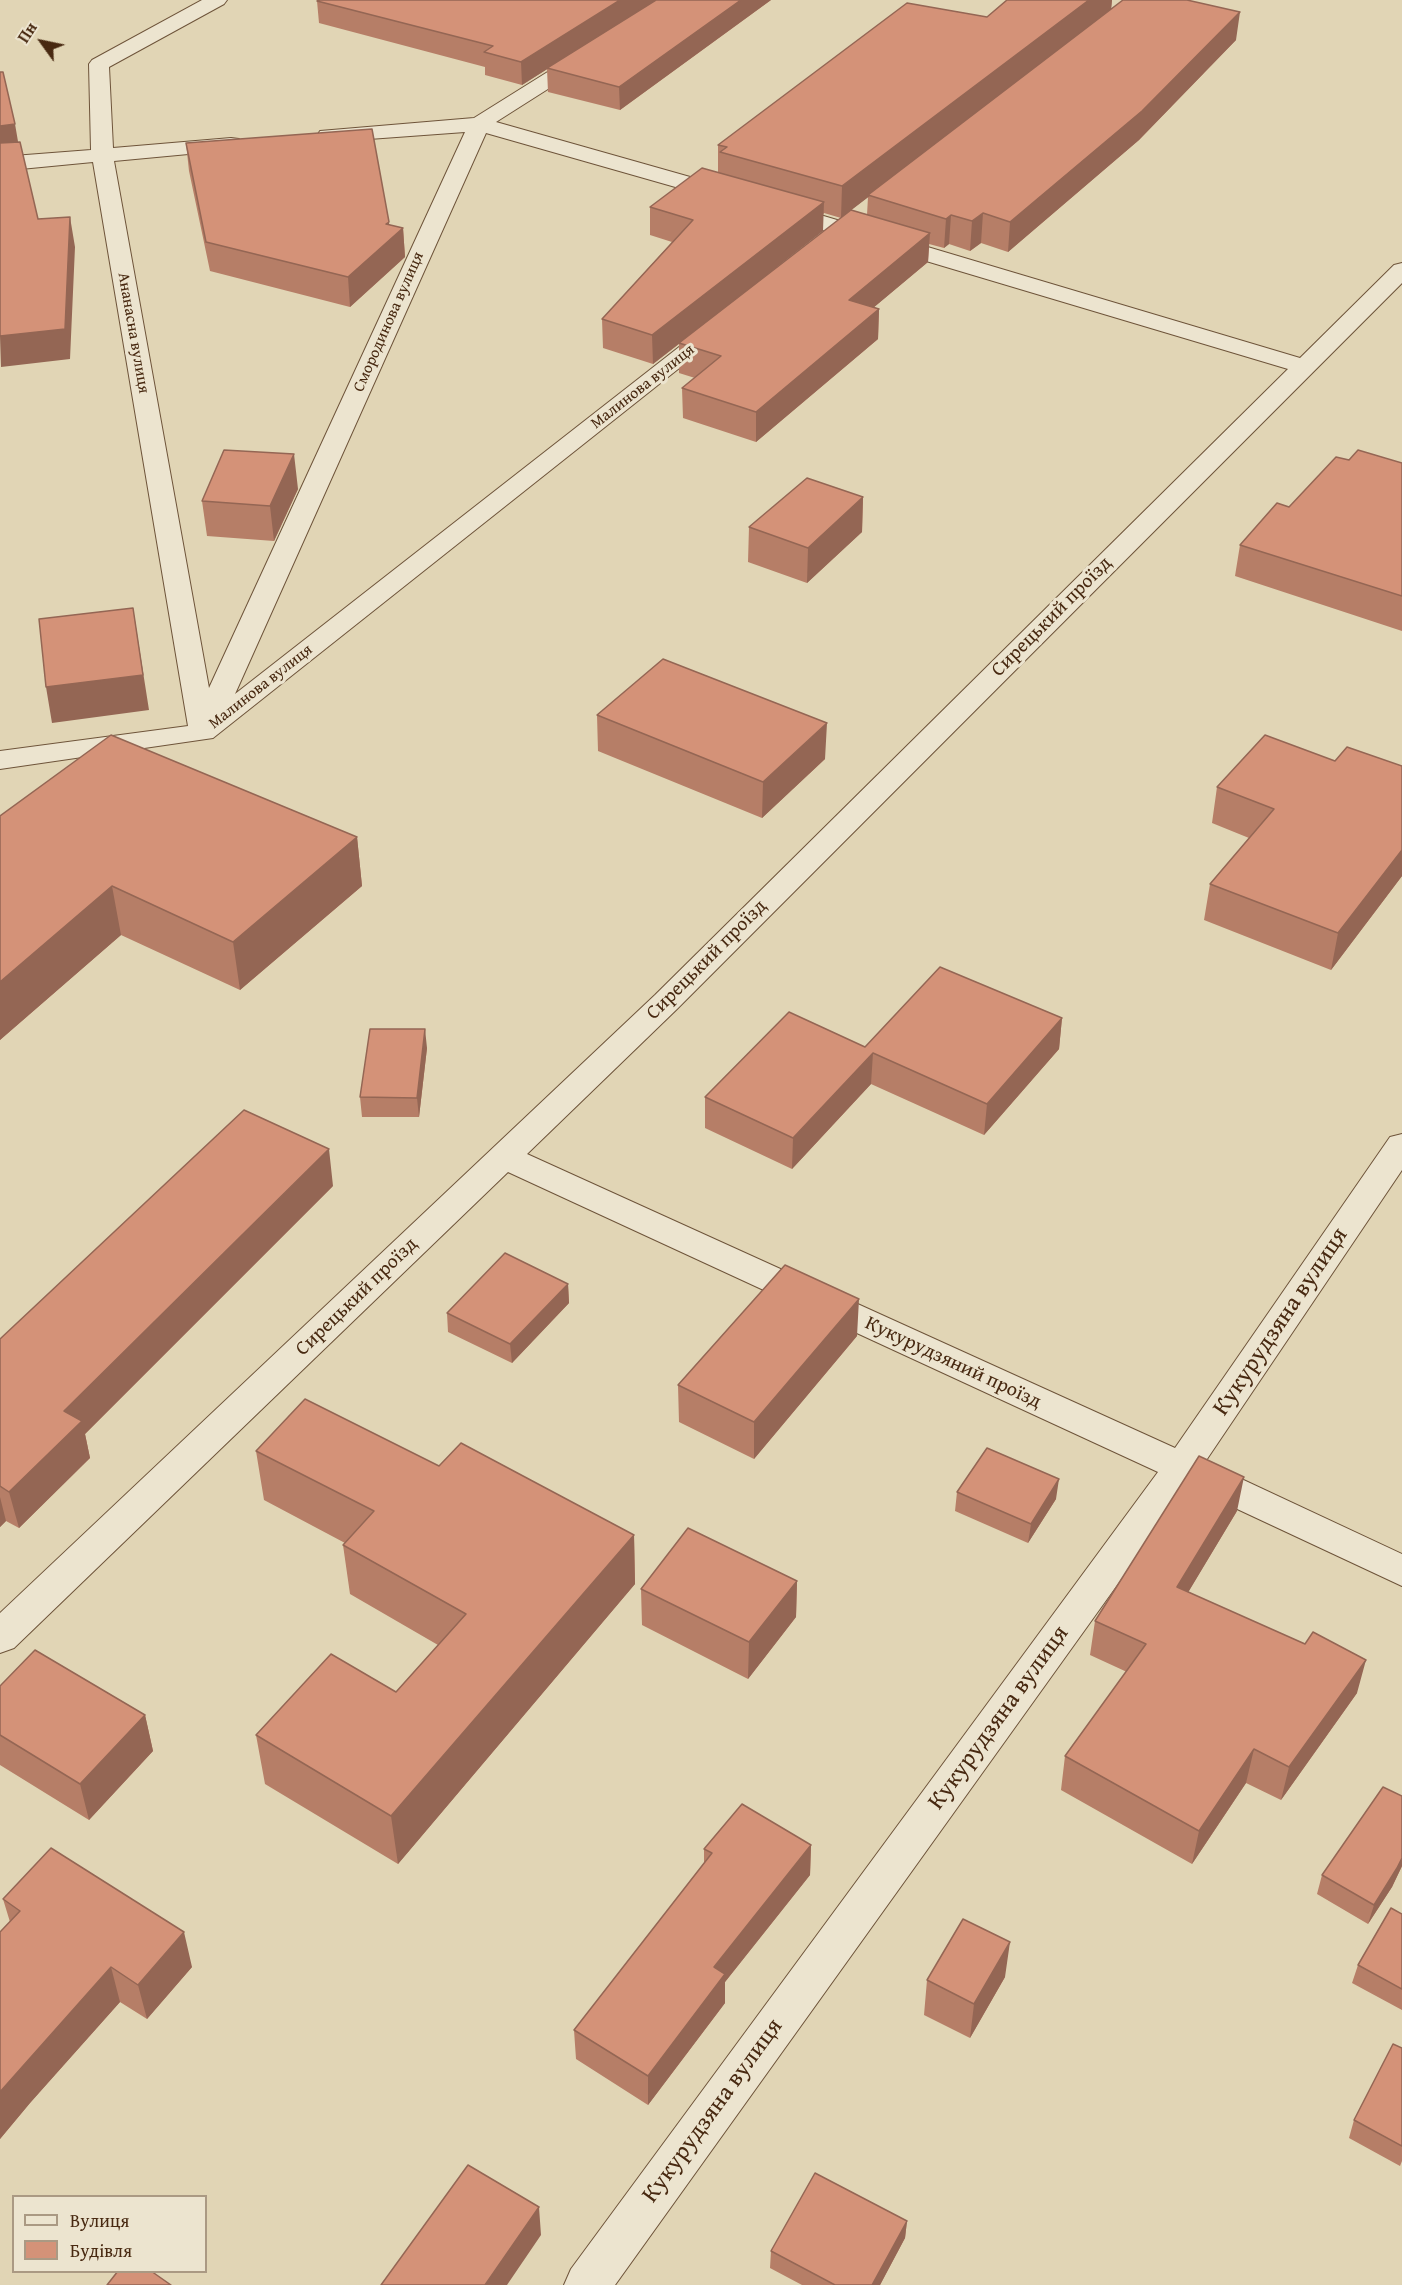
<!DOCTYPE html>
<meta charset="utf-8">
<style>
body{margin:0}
#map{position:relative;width:1402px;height:2285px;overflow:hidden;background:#e1d5b5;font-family:"Gentium Book Plus",serif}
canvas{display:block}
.legend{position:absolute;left:12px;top:2195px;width:195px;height:78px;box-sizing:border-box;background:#ece4cf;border:2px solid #aa9983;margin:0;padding:8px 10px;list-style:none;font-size:18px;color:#482911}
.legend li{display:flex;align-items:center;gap:12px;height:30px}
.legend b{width:30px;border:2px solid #aa9983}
.north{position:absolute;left:12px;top:12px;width:60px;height:60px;-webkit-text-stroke:4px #ece4cf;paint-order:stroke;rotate:303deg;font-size:16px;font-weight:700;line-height:24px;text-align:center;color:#482911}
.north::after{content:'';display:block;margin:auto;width:21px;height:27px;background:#482911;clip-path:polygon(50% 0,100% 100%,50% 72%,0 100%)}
</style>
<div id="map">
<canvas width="1402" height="2285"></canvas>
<ul class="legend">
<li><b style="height:8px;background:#ece4cf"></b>Вулиця</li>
<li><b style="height:16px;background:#d49278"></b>Будівля</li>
</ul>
<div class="north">Пн</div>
</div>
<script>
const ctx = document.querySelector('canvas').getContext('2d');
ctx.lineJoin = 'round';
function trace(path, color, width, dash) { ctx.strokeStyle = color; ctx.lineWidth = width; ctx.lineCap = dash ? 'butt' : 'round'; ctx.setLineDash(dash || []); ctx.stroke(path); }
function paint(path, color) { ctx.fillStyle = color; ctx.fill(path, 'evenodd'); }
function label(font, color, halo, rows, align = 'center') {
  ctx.font = font + ' "Gentium Book Plus",serif'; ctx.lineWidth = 6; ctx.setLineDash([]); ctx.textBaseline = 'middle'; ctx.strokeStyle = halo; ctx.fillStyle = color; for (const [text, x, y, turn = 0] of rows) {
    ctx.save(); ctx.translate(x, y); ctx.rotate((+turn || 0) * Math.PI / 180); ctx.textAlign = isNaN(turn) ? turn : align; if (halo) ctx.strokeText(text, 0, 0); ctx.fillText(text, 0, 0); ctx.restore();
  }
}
const minor = new Path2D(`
 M 202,0 L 227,0 L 224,4 L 109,67 L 113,148 L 231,138 L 239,139 L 242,144 L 239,149 L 231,150 L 114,161 L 209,688 L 465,132 L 328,142 L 320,141 L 317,136 L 320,131 L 474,118 L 578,53 L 585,51 L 592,53 L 595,57 L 592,61 L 496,122 L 736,190 L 739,195 L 736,200 L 728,202 L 486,133 L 235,694 L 706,326 L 714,324 L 722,326 L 726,331 L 213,738 L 0,769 L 0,751 L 188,726 L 93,162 L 0,171 L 0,157 L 91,150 L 89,64 L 92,60 Z
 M 780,203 L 1300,358 L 1394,265 L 1402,263 L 1402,283 L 677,1009 L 527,1154 L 1175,1448 L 1390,1137 L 1402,1134 L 1402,1170 L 1205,1462 L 1402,1554 L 1402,1586 L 1188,1486 L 615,2285 L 564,2285 L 571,2269 L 1158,1472 L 508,1172 L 14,1648 L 0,1653 L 0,1613 L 655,995 L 1288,369 L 772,215 L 769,210 L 772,205 Z`);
const wall = new Path2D(`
 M 318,0 L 771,0 L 620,110 L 548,92 L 547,69 L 522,85 L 485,75 L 485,67 L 319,23 L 317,1 Z
 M 1007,0 L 1112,0 L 1111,8 L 1236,40 L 1139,140 L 1008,252 L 981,243 L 970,251 L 949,244 L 944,248 L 929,244 L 928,262 L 874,307 L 879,309 L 878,339 L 756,442 L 683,418 L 682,388 L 695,378 L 679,373 L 679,344 L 653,364 L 603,348 L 602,319 L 672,242 L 650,235 L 650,207 L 718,173 L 718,145 L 987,17 ZM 868,197 L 867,215 L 851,210 ZM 824,213 L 841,218 L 776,268 Z
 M 186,143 L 389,225 L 403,228 L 405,257 L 350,307 L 210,271 L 189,171 Z
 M 1349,460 L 1402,463 L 1402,631 L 1235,576 L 1240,545 Z
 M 298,489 L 274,541 L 207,536 L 202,501 Z
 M 863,497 L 862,532 L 807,583 L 748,562 L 749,527 Z
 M 597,715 L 825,759 L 762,818 L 598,751 Z
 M 1335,761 L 1402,766 L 1402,876 L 1331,970 L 1204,920 L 1210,884 L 1249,838 L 1212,823 L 1217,787 Z
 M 0,816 L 357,837 L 362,886 L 240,990 L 121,935 L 0,1040 Z
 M 1062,1018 L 1059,1049 L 984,1135 L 871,1084 L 792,1169 L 705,1128 L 705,1097 L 865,1047 Z
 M 427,1048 L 419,1117 L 362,1117 L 360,1097 Z
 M 333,1186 L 85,1434 L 90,1458 L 19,1528 L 6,1521 L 0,1527 L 0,1339 Z
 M 568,1284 L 569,1303 L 512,1363 L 448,1332 L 447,1313 Z
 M 857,1336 L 754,1459 L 679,1422 L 678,1385 Z
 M 256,1451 L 439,1466 L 634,1535 L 635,1584 L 398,1864 L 265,1784 L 256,1735 L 396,1692 L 438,1645 L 350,1594 L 343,1545 L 345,1543 L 264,1500 Z
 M 957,1492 L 1056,1499 L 1028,1543 L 955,1511 Z
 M 1237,1511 L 1188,1592 L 1357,1693 L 1281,1800 L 1246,1783 L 1192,1864 L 1061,1790 L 1065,1756 L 1127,1672 L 1090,1655 L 1095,1621 Z
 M 797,1581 L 796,1617 L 748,1679 L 642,1625 L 641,1589 Z
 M 0,1686 L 145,1715 L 153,1751 L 89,1820 L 0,1765 Z
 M 1402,1796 L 1402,1866 L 1392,1887 L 1368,1924 L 1317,1894 L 1322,1875 Z
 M 811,1845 L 810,1875 L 725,1982 L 725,2003 L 648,2105 L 576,2059 L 574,2030 L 704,1863 L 704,1849 Z
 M 3,1899 L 192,1967 L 147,2019 L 120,2002 L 30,2103 L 0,2139 L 0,1932 L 10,1922 Z
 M 1402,1914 L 1402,2010 L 1352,1983 L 1358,1965 Z
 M 1005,1977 L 970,2038 L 924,2015 L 927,1980 Z
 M 1402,2048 L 1402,2161 L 1400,2166 L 1349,2138 L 1354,2120 Z
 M 907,2221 L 905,2238 L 880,2285 L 802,2285 L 770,2268 L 771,2251 Z`);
const shadedWall = new Path2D(`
 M 620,0 L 657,0 L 522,85 L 521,62 Z
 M 741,0 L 771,0 L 620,110 L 619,87 Z
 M 1089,0 L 1112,0 L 1111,11 L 841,218 L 842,186 Z
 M 1240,12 L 1236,40 L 1139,140 L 1008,252 L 1010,222 Z
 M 15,124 L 20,153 L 0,155 L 0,126 Z
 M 824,202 L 823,231 L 653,364 L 652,335 Z
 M 983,213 L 981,243 L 970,251 L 972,221 Z
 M 951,215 L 949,244 L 944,248 L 946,219 Z
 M 70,217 L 75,247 L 70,359 L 1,367 L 0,336 Z
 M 389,222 L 390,240 L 403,228 L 405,257 L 350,307 L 348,277 L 386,224 Z
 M 930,233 L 928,262 L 848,329 L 849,300 Z
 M 879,309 L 878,339 L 756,442 L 756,412 Z
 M 294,454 L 298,489 L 274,541 L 270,506 Z
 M 863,497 L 862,532 L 807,583 L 808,548 Z
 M 133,608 L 149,710 L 52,723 L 46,687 Z
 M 827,723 L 825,759 L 762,818 L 763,782 Z
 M 357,837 L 362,886 L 240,990 L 233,942 Z
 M 1402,850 L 1402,876 L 1331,970 L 1338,933 Z
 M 112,886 L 121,935 L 0,1040 L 0,982 Z
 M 1062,1018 L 1059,1049 L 984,1135 L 987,1104 Z
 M 425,1029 L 427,1048 L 419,1117 L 417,1098 Z
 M 873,1053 L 871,1084 L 792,1169 L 793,1138 Z
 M 329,1149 L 333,1186 L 85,1434 L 90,1458 L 19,1528 L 9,1492 L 64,1411 Z
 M 568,1284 L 569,1303 L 512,1363 L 510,1344 Z
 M 859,1299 L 857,1336 L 754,1459 L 754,1422 Z
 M 1244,1477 L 1237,1511 L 1171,1621 L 1177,1587 Z
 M 1059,1479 L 1056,1499 L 1028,1543 L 1031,1524 Z
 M 0,1497 L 6,1521 L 0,1527 Z
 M 634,1535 L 635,1584 L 398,1864 L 391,1816 Z
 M 797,1581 L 796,1617 L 748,1679 L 749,1642 Z
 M 1366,1660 L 1357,1693 L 1281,1800 L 1289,1767 Z
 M 145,1715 L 153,1751 L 89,1820 L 80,1784 Z
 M 1254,1749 L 1246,1783 L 1192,1864 L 1199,1831 Z
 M 811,1845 L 810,1875 L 725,1982 L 725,2003 L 648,2105 L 648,2076 L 714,1967 Z
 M 1402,1858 L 1402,1866 L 1392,1887 L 1368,1924 L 1374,1905 Z
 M 184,1932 L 192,1967 L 147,2019 L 138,1985 Z
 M 1010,1942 L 1005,1977 L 970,2038 L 974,2004 Z
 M 111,1967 L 120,2002 L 30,2103 L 0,2139 L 0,2092 Z
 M 539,2207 L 541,2235 L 507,2285 L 485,2285 Z
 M 907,2221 L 905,2238 L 880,2285 L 872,2285 Z`);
const building = new Path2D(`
 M 318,0 L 620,0 L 521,62 L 484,52 L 493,46 L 317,1 Z
 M 656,0 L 741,0 L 619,87 L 547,68 Z
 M 1007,0 L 1089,0 L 842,186 L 720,152 L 727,147 L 718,145 L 907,3 L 987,17 Z
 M 1123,0 L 1187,0 L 1240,12 L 1142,111 L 1010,222 L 983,213 L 972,221 L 951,215 L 946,219 L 868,195 Z
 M 0,72 L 3,72 L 15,124 L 0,126 Z
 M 372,129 L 389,222 L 386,224 L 403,228 L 348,277 L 206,242 L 186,143 Z
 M 20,142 L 38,219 L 70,217 L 65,329 L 0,336 L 0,143 Z
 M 702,168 L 824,202 L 652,335 L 602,319 L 693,220 L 650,207 Z
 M 851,210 L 930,233 L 849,300 L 879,309 L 756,412 L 682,388 L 721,356 L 679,343 Z
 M 224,450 L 294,454 L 270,506 L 202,501 Z
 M 1358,450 L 1402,463 L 1402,596 L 1240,545 L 1277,503 L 1289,507 L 1336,457 L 1349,460 Z
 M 807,478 L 863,497 L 808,548 L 749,527 Z
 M 133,608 L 143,675 L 46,687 L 39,619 Z
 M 663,659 L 827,723 L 763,782 L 597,715 Z
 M 111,735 L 357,837 L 233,942 L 112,886 L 0,982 L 0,816 Z
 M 1265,735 L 1335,761 L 1347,747 L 1402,766 L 1402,850 L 1338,933 L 1210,884 L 1274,809 L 1217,787 Z
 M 940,967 L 1062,1018 L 987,1104 L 873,1053 L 793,1138 L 705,1097 L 789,1012 L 865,1047 Z
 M 370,1029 L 425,1029 L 417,1098 L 360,1097 Z
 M 244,1110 L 329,1149 L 64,1411 L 82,1421 L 9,1492 L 0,1486 L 0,1339 Z
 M 505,1253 L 568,1284 L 510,1344 L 447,1313 Z
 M 785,1265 L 859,1299 L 754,1422 L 678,1385 Z
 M 305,1399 L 439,1466 L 461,1443 L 634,1535 L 391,1816 L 256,1735 L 331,1654 L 396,1692 L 466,1614 L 343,1545 L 374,1511 L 256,1451 Z
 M 987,1448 L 1059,1479 L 1031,1524 L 957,1492 Z
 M 1199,1456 L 1244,1477 L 1177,1587 L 1305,1644 L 1313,1632 L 1366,1660 L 1289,1767 L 1254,1749 L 1199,1831 L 1065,1756 L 1146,1644 L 1095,1621 Z
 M 688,1528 L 797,1581 L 749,1642 L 641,1589 Z
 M 35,1650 L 145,1715 L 80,1784 L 0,1735 L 0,1686 Z
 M 1383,1787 L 1402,1796 L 1402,1858 L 1397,1868 L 1374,1905 L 1322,1875 Z
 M 742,1804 L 811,1845 L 714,1967 L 725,1974 L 648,2076 L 574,2030 L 712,1853 L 704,1849 Z
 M 51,1848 L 184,1932 L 138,1985 L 111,1967 L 0,2092 L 0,1932 L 20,1911 L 3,1899 Z
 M 1391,1908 L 1402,1914 L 1402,1989 L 1358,1965 Z
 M 963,1919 L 1010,1942 L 974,2004 L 927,1980 Z
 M 1393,2044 L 1402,2048 L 1402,2146 L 1354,2120 Z
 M 468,2165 L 539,2207 L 485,2285 L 381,2285 Z
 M 815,2173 L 907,2221 L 872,2285 L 835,2285 L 771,2251 Z
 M 118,2271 L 151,2271 L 171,2285 L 107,2285 Z`);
const farStreetnames = [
 ["Смородинова вулиця",389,322,-66],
 ["Ананасна вулиця",133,333,80],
 ["Малинова вулиця",643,387,-38],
 ["Малинова вулиця",261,687,-38]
];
const streetNames = [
 ["Сирецький проїзд",1052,617,-45],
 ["Сирецький проїзд",707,960,-45],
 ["Сирецький проїзд",357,1297,-44],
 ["Кукурудзяний проїзд",953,1363,25]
];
const nearStreetnames = [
 ["Кукурудзяна вулиця",1281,1322,-56],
 ["Кукурудзяна вулиця",999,1718,-54],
 ["Кукурудзяна вулиця",713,2111,-54]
];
trace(minor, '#6e543a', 2);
paint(minor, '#ece4cf');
paint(wall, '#b67e67');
paint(shadedWall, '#946654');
paint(building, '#d49278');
trace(building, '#946654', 1.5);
label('16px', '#482911', '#ece4cf', farStreetnames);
label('20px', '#482911', '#ece4cf', streetNames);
label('24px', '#482911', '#ece4cf', nearStreetnames);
</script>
